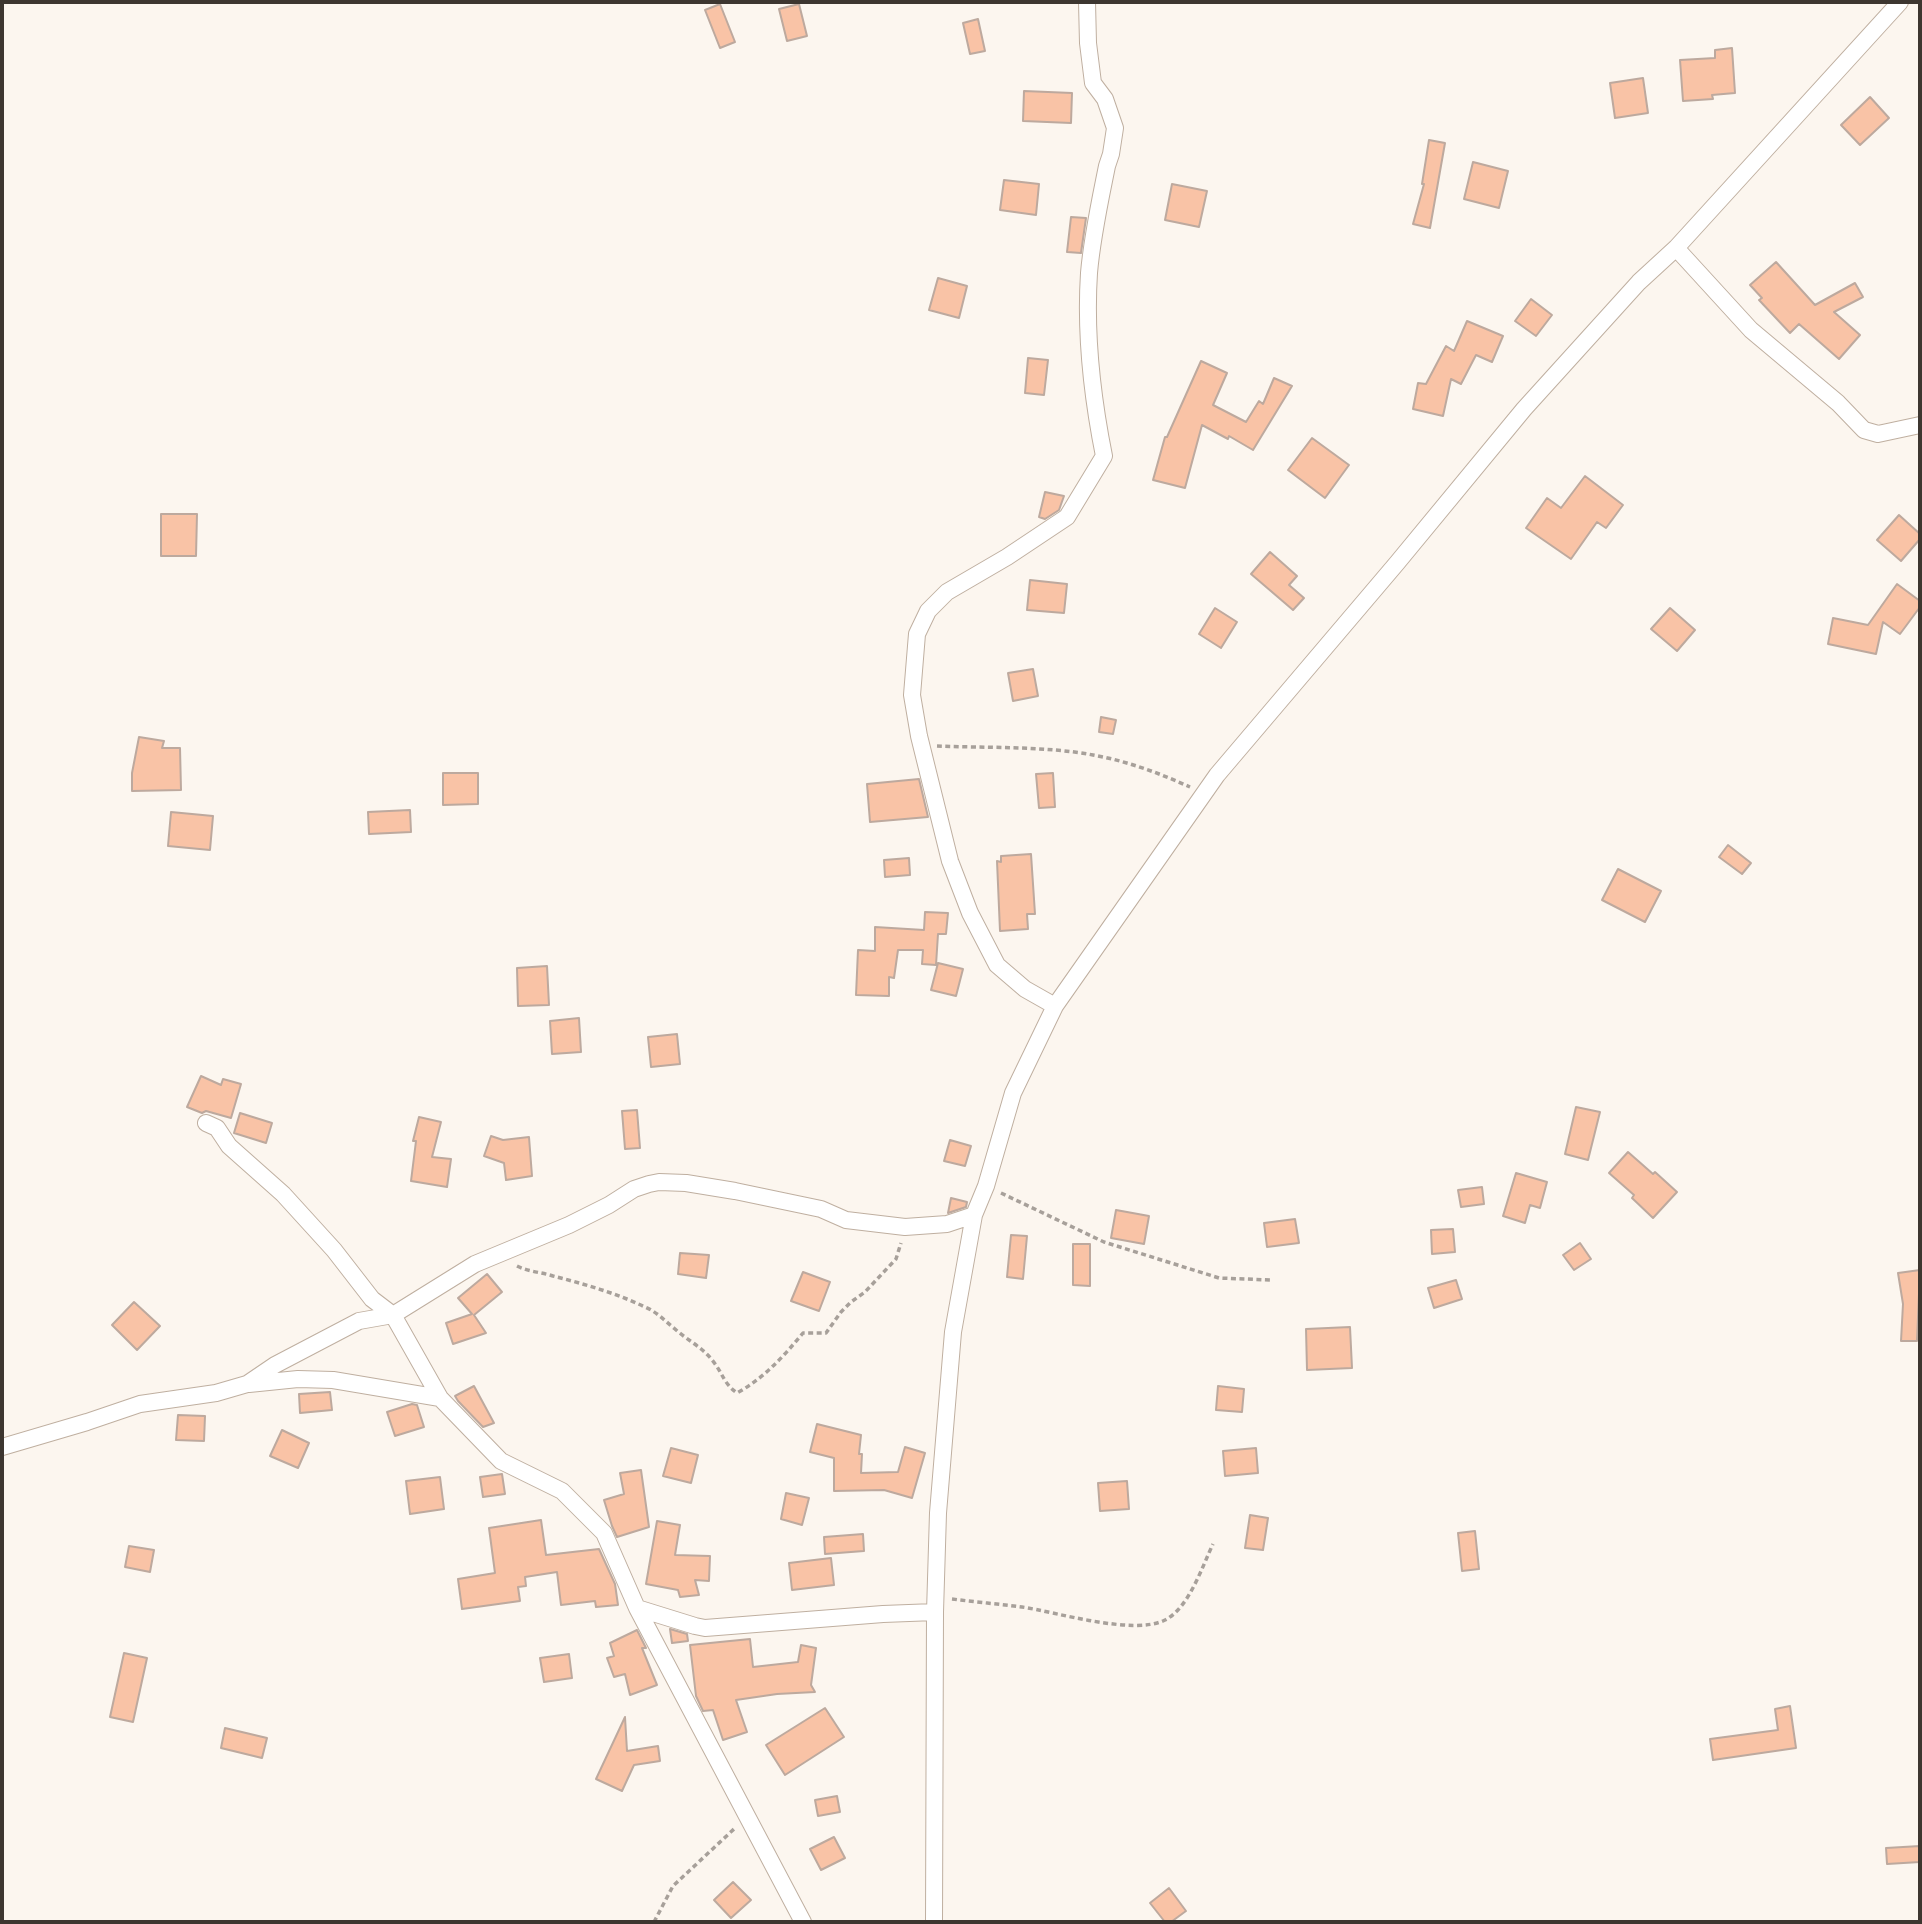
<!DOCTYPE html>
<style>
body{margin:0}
#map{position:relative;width:1922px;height:1924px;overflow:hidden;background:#fcf6ef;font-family:"PT Sans",sans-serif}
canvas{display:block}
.frame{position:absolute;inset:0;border:4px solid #3d3630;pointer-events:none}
</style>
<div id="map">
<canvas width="1922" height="1924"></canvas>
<div class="frame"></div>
</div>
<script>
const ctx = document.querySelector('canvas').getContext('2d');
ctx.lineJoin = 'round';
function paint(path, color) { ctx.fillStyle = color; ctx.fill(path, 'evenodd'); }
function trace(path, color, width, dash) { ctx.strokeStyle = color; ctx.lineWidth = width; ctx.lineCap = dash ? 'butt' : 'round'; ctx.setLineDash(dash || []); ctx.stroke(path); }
const building = new Path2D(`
 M 720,4 L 735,42 L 720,48 L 705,10 Z
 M 799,4 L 807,36 L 787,41 L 779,9 Z
 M 978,19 L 985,51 L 970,54 L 963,23 Z
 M 1732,48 L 1735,93 L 1712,95 L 1713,99 L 1683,101 L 1680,60 L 1715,58 L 1715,50 Z
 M 1643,78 L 1648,113 L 1615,118 L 1610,83 Z
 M 1024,91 L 1072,93 L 1071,123 L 1023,121 Z
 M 1870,97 L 1889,118 L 1860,145 L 1841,125 Z
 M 1429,140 L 1445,143 L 1430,228 L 1413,224 L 1424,184 L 1422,184 Z
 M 1473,162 L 1508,171 L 1499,208 L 1464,199 Z
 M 1004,180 L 1039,184 L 1036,215 L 1000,210 Z
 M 1172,184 L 1207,191 L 1199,227 L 1165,220 Z
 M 1071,217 L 1086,218 L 1081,253 L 1067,252 Z
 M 1776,262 L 1815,305 L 1855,283 L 1863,297 L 1834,312 L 1860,335 L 1839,359 L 1799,324 L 1790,333 L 1759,300 L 1762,298 L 1750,285 Z
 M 938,278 L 967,286 L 959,318 L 929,310 Z
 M 1531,299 L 1552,315 L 1536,336 L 1515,321 Z
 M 1467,321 L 1503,336 L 1492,362 L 1476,355 L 1461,384 L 1451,379 L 1443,416 L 1413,409 L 1418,383 L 1426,384 L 1446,346 L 1454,351 Z
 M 1028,358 L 1048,360 L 1044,395 L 1025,393 Z
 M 1201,361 L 1227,373 L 1213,405 L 1246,422 L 1259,401 L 1263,404 L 1274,378 L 1292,386 L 1253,450 L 1229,436 L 1228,439 L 1202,425 L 1185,488 L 1153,480 L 1165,437 L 1167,437 Z
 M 1312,438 L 1349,465 L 1325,498 L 1288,470 Z
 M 1585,476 L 1623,505 L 1606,528 L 1597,522 L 1571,559 L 1526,528 L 1547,498 L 1561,508 Z
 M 1045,492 L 1064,496 L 1059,510 L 1045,519 L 1039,517 Z
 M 161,514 L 197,514 L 196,556 L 161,556 Z
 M 1899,515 L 1920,534 L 1920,539 L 1901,561 L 1877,540 Z
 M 1270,552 L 1297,576 L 1289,585 L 1304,598 L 1293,610 L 1251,574 Z
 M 1030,580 L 1067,584 L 1064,613 L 1027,610 Z
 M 1897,584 L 1920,601 L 1920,607 L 1900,634 L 1883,622 L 1876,654 L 1828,644 L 1833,618 L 1868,625 Z
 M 1215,608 L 1237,622 L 1221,648 L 1199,634 Z
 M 1670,608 L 1695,630 L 1677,651 L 1651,629 Z
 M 1033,669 L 1038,696 L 1013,701 L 1008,673 Z
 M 1101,717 L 1116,720 L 1113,734 L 1099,732 Z
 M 139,737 L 164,741 L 162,748 L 180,748 L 181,790 L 132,791 L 132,773 Z
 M 443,773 L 478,773 L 478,804 L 443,805 Z
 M 1053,773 L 1055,807 L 1039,808 L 1036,774 Z
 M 919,779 L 928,817 L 870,822 L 867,784 Z
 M 410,810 L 411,832 L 369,834 L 368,812 Z
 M 171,812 L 213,816 L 210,850 L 168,846 Z
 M 1728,845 L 1751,863 L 1742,874 L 1719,857 Z
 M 1031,854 L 1035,914 L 1027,914 L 1028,929 L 1000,931 L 997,861 L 1001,862 L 1001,856 Z
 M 909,858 L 910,875 L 885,877 L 884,860 Z
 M 1618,869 L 1661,891 L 1645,922 L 1602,900 Z
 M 925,912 L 948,913 L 946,934 L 938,934 L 936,965 L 922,964 L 923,950 L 898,950 L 894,978 L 889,977 L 889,996 L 856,995 L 858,950 L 875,951 L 875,927 L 924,930 Z
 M 938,963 L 963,969 L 956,996 L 931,990 Z
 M 547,966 L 549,1005 L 518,1006 L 517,968 Z
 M 579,1018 L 581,1052 L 552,1054 L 550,1021 Z
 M 677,1034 L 680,1064 L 651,1067 L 648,1037 Z
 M 201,1076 L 221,1085 L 223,1079 L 241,1084 L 231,1118 L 206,1111 L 202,1113 L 187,1107 Z
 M 1576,1107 L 1600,1112 L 1588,1160 L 1565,1154 Z
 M 637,1110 L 640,1148 L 625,1149 L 622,1111 Z
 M 240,1113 L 272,1123 L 266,1143 L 234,1133 Z
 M 419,1117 L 441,1122 L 432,1157 L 451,1159 L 447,1187 L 411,1181 L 416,1141 L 413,1141 Z
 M 491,1136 L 503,1140 L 529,1137 L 532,1176 L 506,1180 L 504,1163 L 484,1156 Z
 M 950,1140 L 971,1146 L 965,1166 L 944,1161 Z
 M 1628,1152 L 1653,1174 L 1655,1172 L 1677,1192 L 1653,1218 L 1632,1198 L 1634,1195 L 1609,1173 Z
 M 1516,1173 L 1547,1182 L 1540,1208 L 1530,1205 L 1525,1223 L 1503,1216 Z
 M 1482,1187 L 1484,1204 L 1461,1207 L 1458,1190 Z
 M 951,1198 L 967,1202 L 966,1207 L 948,1213 Z
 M 1116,1210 L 1149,1216 L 1144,1244 L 1111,1238 Z
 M 1295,1219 L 1299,1243 L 1267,1247 L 1264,1223 Z
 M 1453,1229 L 1455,1252 L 1432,1254 L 1431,1230 Z
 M 1011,1235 L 1027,1236 L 1023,1279 L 1007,1277 Z
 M 1580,1243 L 1591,1259 L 1574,1270 L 1563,1255 Z
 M 1073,1244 L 1090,1244 L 1090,1286 L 1073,1285 Z
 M 680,1253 L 709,1255 L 706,1278 L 678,1274 Z
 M 1920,1270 L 1917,1341 L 1901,1341 L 1903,1304 L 1898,1273 Z
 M 803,1272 L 830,1282 L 819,1311 L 791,1301 Z
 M 487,1274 L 502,1292 L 474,1315 L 486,1333 L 453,1344 L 446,1323 L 472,1314 L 458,1298 Z
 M 1456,1280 L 1462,1299 L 1434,1308 L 1428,1288 Z
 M 134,1302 L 160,1326 L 137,1350 L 112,1325 Z
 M 1350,1327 L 1352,1368 L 1307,1370 L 1306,1329 Z
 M 474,1386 L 494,1423 L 483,1427 L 458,1401 L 455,1396 Z
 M 1218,1386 L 1244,1389 L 1242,1412 L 1216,1410 Z
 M 330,1392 L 332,1410 L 300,1413 L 299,1394 Z
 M 412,1404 L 417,1405 L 424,1427 L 395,1436 L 387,1412 Z
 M 178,1415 L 205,1416 L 204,1441 L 176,1440 Z
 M 817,1424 L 861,1435 L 859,1454 L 862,1454 L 861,1473 L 898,1472 L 905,1447 L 925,1453 L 912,1498 L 884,1490 L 834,1491 L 834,1458 L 810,1452 Z
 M 282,1430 L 309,1443 L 298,1468 L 270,1456 Z
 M 671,1448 L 698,1455 L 691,1483 L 663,1476 Z
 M 1256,1448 L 1258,1473 L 1225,1476 L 1223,1451 Z
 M 641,1470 L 649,1527 L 617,1537 L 612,1526 L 604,1500 L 624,1494 L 620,1473 Z
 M 502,1474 L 505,1494 L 483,1497 L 480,1477 Z
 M 440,1477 L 444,1509 L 410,1514 L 406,1481 Z
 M 1127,1481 L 1129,1509 L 1100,1511 L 1098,1483 Z
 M 786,1493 L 809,1498 L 802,1525 L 781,1519 Z
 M 1250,1515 L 1268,1518 L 1263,1550 L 1245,1548 Z
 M 541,1520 L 546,1555 L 599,1549 L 615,1584 L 618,1605 L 596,1607 L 595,1601 L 561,1605 L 557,1572 L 525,1577 L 526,1586 L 518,1587 L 520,1601 L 462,1609 L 458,1579 L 495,1573 L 489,1528 Z
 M 657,1521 L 680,1525 L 675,1555 L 710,1556 L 709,1581 L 695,1580 L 699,1595 L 680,1597 L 678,1590 L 646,1584 Z
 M 1475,1531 L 1479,1569 L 1462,1571 L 1458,1533 Z
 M 863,1534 L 864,1551 L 825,1554 L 824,1537 Z
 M 129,1546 L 154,1550 L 150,1572 L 125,1567 Z
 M 831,1558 L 834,1585 L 792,1590 L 789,1563 Z
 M 670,1629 L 687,1634 L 688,1641 L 672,1643 Z
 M 637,1630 L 646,1648 L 642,1648 L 657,1685 L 630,1695 L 625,1674 L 614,1677 L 607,1658 L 614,1656 L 610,1643 Z
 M 750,1639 L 753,1667 L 798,1662 L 801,1645 L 816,1648 L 811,1685 L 815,1692 L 777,1694 L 736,1700 L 747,1732 L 723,1740 L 713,1710 L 703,1711 L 696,1696 L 690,1645 Z
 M 124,1653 L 147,1658 L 133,1722 L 110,1717 Z
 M 569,1654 L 572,1678 L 544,1682 L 540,1658 Z
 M 1790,1706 L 1796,1748 L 1713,1760 L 1710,1739 L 1778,1730 L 1775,1709 Z
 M 825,1708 L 844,1737 L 785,1775 L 766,1745 Z
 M 625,1717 L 627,1751 L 658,1746 L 660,1761 L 634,1765 L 622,1791 L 596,1779 Z
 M 225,1728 L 267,1738 L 262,1758 L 221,1748 Z
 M 837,1796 L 840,1812 L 818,1816 L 815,1800 Z
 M 834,1837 L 845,1858 L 821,1870 L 810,1849 Z
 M 1920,1846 L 1920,1862 L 1887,1864 L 1886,1848 Z
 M 733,1882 L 751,1900 L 731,1918 L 714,1900 Z
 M 1169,1888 L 1186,1911 L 1171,1922 L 1165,1922 L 1150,1903 Z`);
const path = new Path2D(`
 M 937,746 C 987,748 1046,746 1093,755 C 1127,761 1159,773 1190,787
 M 1001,1193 L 1104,1242 L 1219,1278 L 1271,1280
 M 517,1266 C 529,1272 541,1272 553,1276 C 584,1284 616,1293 645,1307 C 657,1312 665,1321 675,1329 C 687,1340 702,1347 712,1360 C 723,1373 723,1383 737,1393 C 764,1378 783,1357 803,1333 L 826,1333 L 841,1312 L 851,1302 L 865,1292 L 896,1259 L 901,1243
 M 952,1599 C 975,1602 999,1604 1022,1607 C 1056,1612 1134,1636 1165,1620 C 1189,1608 1202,1567 1213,1544
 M 654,1922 L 673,1886 L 734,1829`);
const minor = new Path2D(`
 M 1676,248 L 1751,330 L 1838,403 L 1864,430 L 1878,434 L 1920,425
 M 1055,1006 L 1025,989 L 997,965 L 970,913 L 950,861 L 919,736 L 912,695 L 917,634 L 928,611 L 947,592 L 1007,557 L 1067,517 L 1104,456 C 1092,396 1085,334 1089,273 C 1092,237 1100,201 1107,166 L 1111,154 L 1115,128 L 1105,99 L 1093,83 L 1088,43 L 1087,2
 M 206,1123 L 217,1128 L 229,1146 L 283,1194 L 334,1250 L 372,1299 L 393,1315 L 440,1398 L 333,1380 L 298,1379 L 249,1384
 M 440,1398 L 501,1461 L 562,1491 L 604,1533 L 637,1608 L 803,1922
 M 2,1447 L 87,1422 L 140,1404 L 216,1393 L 247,1384 L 275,1365 L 359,1321 L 393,1315 L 475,1264 L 569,1225 L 609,1205 L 634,1189 L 649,1184 L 659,1182 L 686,1183 L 735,1191 L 821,1209 L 846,1220 L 905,1227 L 947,1224 L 974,1215
 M 637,1608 L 695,1626 L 705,1628 L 883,1614 L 935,1612
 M 934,1922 L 935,1612 L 938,1513 L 953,1332 L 974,1215 L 986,1186 L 1013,1093 L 1055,1006 L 1217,775 L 1397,563 L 1524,409 L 1639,282 L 1676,248 L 1900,2`);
paint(building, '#f9c3a6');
trace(building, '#bda99e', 2);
trace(minor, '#bfafa0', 18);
trace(path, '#a7a09a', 3.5, [5, 3.5]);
trace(minor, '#fff', 16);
</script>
